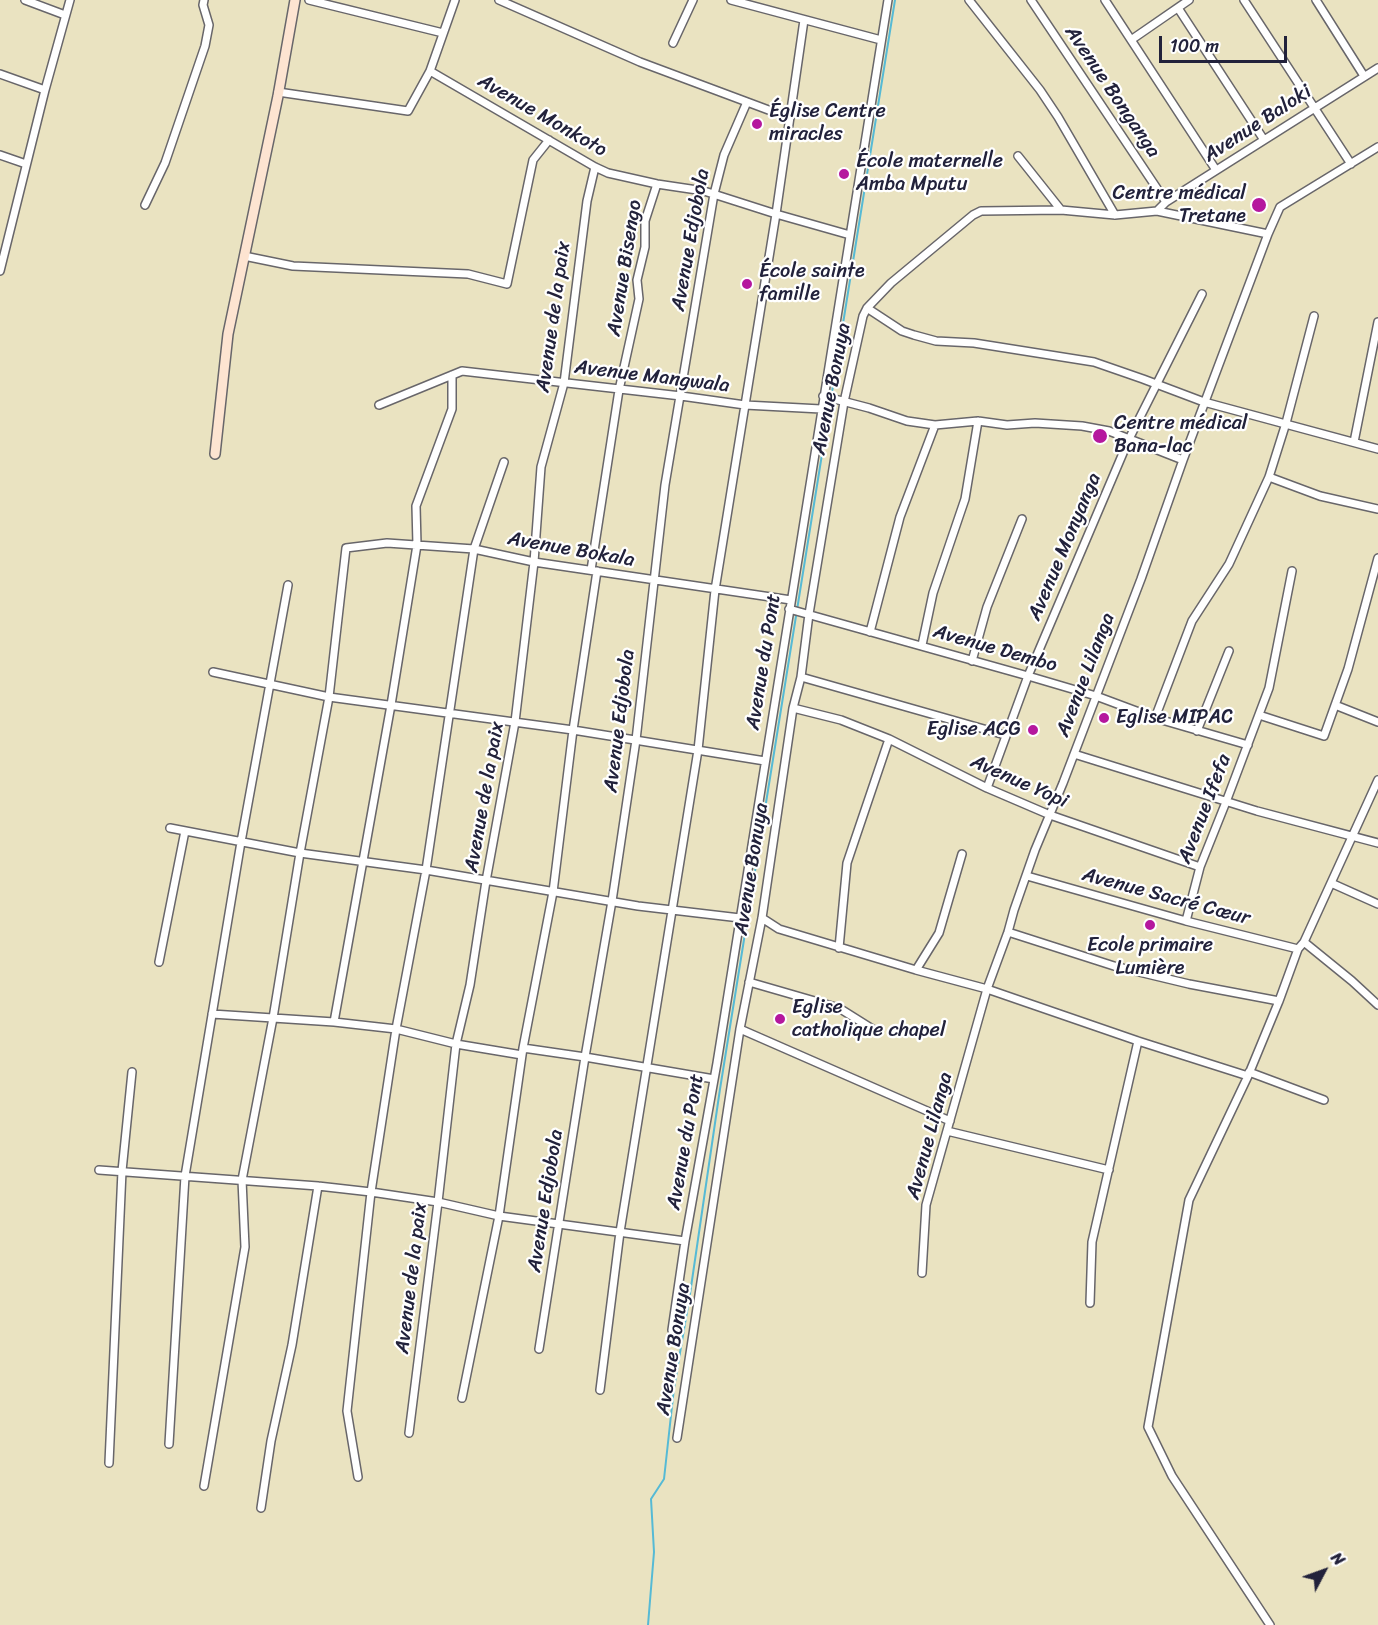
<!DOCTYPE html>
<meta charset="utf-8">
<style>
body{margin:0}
#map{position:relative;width:1378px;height:1625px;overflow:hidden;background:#eae3c1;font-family:Sriracha,sans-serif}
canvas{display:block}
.north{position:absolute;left:1294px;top:1541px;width:60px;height:60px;-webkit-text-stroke:4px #fff;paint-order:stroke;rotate:49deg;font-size:16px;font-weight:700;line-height:24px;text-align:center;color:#22223b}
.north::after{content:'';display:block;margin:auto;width:21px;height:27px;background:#22223b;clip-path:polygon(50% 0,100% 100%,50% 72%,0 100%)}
.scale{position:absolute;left:1159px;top:36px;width:128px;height:27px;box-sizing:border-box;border:3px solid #22223b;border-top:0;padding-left:8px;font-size:18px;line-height:21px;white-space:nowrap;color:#22223b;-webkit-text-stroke:4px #fff;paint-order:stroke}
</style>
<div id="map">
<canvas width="1378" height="1625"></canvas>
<div class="north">N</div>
<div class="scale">100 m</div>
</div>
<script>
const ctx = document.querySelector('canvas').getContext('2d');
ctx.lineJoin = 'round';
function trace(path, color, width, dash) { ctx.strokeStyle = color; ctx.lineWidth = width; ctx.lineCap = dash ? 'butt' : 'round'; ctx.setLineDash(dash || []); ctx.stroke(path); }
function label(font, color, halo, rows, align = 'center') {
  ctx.font = font + ' Sriracha,sans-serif'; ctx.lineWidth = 4.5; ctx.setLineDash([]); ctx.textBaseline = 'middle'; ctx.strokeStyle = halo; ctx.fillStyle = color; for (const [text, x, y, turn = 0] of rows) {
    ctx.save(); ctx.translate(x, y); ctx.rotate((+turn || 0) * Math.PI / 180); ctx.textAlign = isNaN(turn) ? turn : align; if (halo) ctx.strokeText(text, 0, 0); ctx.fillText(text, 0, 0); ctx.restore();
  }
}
const stream = new Path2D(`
 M 648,1625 L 654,1552 L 651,1499 L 664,1479 L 674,1388 L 690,1294 L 720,1089 L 895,0`);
const street = new Path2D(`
 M 25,0 L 65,15
 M 309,0 L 443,33
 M 499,0 L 640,62 L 790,118
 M 731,0 L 881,40
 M 969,0 L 1040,90 L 1058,117 L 1115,215
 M 1031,0 L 1166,202
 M 1105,0 L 1216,170
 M 1244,0 L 1351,164
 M 1316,0 L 1364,76
 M 1178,8 L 1264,140
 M 1131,40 L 1189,0
 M 673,43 L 693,0
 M 430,71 L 595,167 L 608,173 L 657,184 L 704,191 L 776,214 L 850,235
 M 0,74 L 45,90
 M 278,92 L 408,111 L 430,71 L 455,0
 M 0,155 L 26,164
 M 1018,156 L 1061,210
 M 145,205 L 165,163 L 205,46 L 209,25 L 203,5 L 204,0
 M 1157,211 L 1166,202 L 1378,68
 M 244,256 L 293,266 L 468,274 L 507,284 L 533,160 L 549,140
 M 0,271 L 45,90 L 70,0
 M 867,308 L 902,331 L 914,335 L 936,341 L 974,343 L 1094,362 L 1143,379 L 1204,402 L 1378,449
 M 823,396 L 869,408 L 907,421 L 935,425 L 978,421 L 1007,425 L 1035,423 L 1082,426 L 1109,431 L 1183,460
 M 379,405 L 462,371 L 681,396 L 745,405 L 821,409
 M 1354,442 L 1378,322
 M 1269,477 L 1320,496 L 1378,509
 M 591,570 L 619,390 L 639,299 L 637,280 L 645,247 L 645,221 L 657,184
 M 789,609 L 1028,676 L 1096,696 L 1155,718 L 1248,745
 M 870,632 L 900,517 L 935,425
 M 922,645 L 933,593 L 965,499 L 978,421
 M 972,661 L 987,607 L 1022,519
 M 213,672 L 329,697 L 573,730 L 765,761
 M 801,677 L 1005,735
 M 1335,705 L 1378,722
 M 793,708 L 841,720 L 889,739 L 987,788 L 1050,815 L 1200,867
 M 1259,715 L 1324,736 L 1348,669 L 1378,558
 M 1155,718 L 1192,621 L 1229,564 L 1269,477 L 1286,423 L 1314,316
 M 1197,731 L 1229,651
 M 1074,754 L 1257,811 L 1378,843
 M 987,788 L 1028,676 L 1129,439 L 1202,294
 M 170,828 L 300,853 L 426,870 L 638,906 L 740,918
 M 1027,876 L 1186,921 L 1298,949
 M 1331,883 L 1378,904
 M 762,918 L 779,929 L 916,970 L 987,989 L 1138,1041 L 1248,1076
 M 1186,921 L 1200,867 L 1226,802 L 1269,688 L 1292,571
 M 1008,932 L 1114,966 L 1189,984 L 1279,1001
 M 1304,942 L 1352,981 L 1378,1005
 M 839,948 L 847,863 L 889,739
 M 159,962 L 185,831
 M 916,970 L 939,933 L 962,854
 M 749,982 L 839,1008 L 874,1030
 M 212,1014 L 334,1022 L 396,1029 L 456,1044 L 522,1055
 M 334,1022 L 391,705 L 417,545 L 416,506 L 452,409 L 452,375
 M 740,1029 L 950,1121
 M 523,1048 L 585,1057 L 714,1079
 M 1249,1072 L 1324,1100
 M 947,1131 L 1109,1170
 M 99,1170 L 318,1186 L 371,1192 L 438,1202 L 499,1216 L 685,1241
 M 922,1273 L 926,1205 L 987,989 L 1008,932 L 1014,910 L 1035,850 L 1063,783 L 1141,579 L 1183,460 L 1268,234 L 1280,207 L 1378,147
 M 1090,1303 L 1092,1242 L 1138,1041
 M 672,1330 L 685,1241 L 717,1063 L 888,0
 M 539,1349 L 585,1057 L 612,901 L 636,740 L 665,485 L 714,194 L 724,155 L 747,102
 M 600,1390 L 620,1232 L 698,750 L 715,590 L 776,214 L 804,20
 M 462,1398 L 499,1216 L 523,1048 L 553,892 L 573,730 L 597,571
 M 409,1433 L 438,1202 L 456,1044 L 470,985 L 486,881 L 515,722 L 534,562 L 541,467 L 564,383 L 587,201 L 595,167
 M 677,1438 L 740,1029 L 762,918 L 793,708 L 801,677 L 809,614 L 844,402 L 863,316 L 867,308 L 891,283 L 973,215 L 981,211 L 1061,210 L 1115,215 L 1157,211 L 1268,234
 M 169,1444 L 185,1176 L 241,842 L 288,585
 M 109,1463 L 122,1171 L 132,1072
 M 358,1477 L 347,1411 L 371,1192 L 396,1029 L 426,870 L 474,549 L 504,462
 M 204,1486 L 245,1247 L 242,1180 L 273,1018 L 300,853 L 329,697 L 346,548 L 387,543 L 474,549 L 534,562 L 791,600
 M 261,1508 L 271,1441 L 292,1345 L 318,1186
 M 1270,1625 L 1172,1476 L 1148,1427 L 1189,1200 L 1248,1076 L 1279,1001 L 1298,949 L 1304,942 L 1378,780`);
const secondary = new Path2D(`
 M 215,454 L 228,334 L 278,96 L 295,0`);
const markers = [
 [757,124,6,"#b5179e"],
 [844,174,6,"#b5179e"],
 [1259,205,8,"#b5179e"],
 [747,284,6,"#b5179e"],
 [1100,436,8,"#b5179e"],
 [1104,718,6,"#b5179e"],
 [1033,730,6,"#b5179e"],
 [1150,925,6,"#b5179e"],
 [780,1019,6,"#b5179e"]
];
const streetNames = [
 ["Avenue Bonganga",1112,92,56],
 ["Avenue Monkoto",542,116,30],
 ["Avenue Baloki",1258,124,-33],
 ["Avenue Edjobola",691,240,-80],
 ["Avenue Bisengo",625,268,-81],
 ["Avenue de la paix",554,317,-82],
 ["Avenue Mangwala",652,377,7],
 ["Avenue Bonuya",832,389,-79],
 ["Avenue Monyanga",1065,547,-67],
 ["Avenue Bokala",571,550,10],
 ["Avenue Dembo",995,649,16],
 ["Avenue du Pont",764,662,-81],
 ["Avenue Lilanga",1086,675,-69],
 ["Avenue Edjobola",620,721,-83],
 ["Avenue Yopi",1019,782,24],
 ["Avenue de la paix",485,797,-80],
 ["Avenue Ifefa",1205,809,-69],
 ["Avenue Bonuya",752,869,-81],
 ["Avenue Sacré Cœur",1166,897,15],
 ["Avenue Lilanga",930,1136,-75],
 ["Avenue du Pont",686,1142,-80],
 ["Avenue Edjobola",546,1201,-81],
 ["Avenue de la paix",412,1278,-83],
 ["Avenue Bonuya",674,1349,-81]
];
const poiNames = [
 ["Église Centre",769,112],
 ["miracles",769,135],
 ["École maternelle",856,162],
 ["Amba Mputu",856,185],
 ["Centre médical",1246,194,"right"],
 ["Tretane",1246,217,"right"],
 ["École sainte",759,272],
 ["famille",759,295],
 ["Centre médical",1114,424],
 ["Bana-lac",1114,447],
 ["Eglise MIPAC",1116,718],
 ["Eglise ACG",1021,730,"right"],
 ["Ecole primaire",1150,946,"center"],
 ["Lumière",1150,969,"center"],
 ["Eglise",792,1008],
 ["catholique chapel",792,1031]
];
trace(stream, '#56bad5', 2);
trace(street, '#68666a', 10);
trace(secondary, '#68666a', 12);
trace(street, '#fff', 7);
trace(secondary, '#fde4d1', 9);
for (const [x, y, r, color] of markers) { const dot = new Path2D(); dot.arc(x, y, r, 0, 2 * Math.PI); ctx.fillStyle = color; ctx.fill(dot); trace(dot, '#fff', 2); }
label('20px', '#22223b', '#fff', streetNames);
label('20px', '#22223b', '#fff', poiNames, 'left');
</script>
